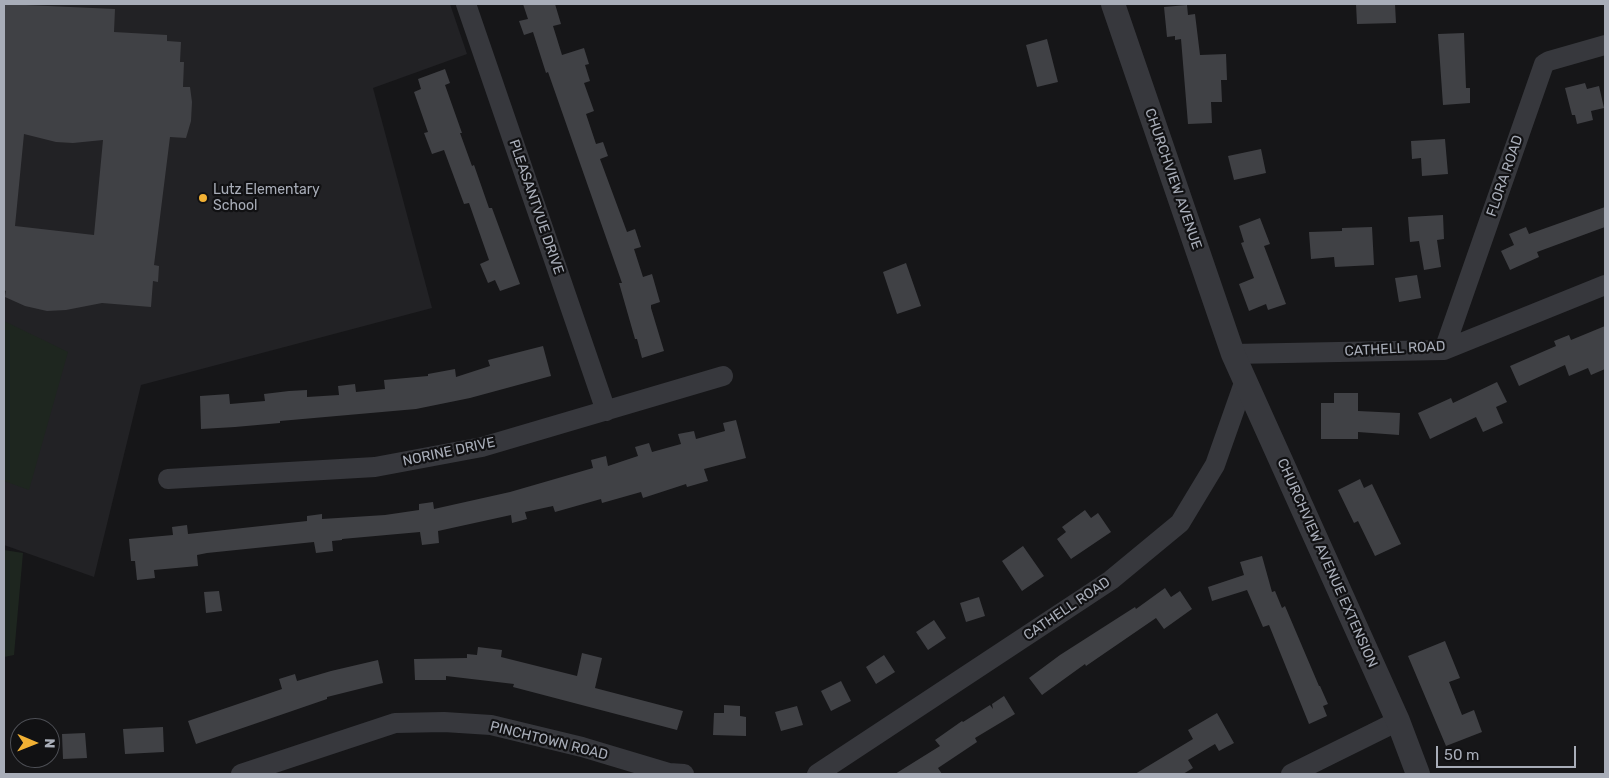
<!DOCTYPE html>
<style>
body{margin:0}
#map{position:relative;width:1609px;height:778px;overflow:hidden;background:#161618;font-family:Rubik,sans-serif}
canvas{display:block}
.frame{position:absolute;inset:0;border:5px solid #a8adb8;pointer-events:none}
.north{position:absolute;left:10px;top:718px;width:50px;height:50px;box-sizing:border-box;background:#111113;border:1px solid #4d4f55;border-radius:50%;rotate:91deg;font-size:14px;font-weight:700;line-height:20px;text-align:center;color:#a8adb8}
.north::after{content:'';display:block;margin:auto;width:18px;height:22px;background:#f2b134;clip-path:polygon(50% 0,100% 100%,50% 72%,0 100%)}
.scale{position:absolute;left:1436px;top:746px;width:140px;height:22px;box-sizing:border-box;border:2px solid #a8adb8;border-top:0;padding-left:6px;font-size:15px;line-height:18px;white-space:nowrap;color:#a8adb8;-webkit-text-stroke:4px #111113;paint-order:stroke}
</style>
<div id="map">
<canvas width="1609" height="778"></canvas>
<div class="frame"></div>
<div class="north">N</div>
<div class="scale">50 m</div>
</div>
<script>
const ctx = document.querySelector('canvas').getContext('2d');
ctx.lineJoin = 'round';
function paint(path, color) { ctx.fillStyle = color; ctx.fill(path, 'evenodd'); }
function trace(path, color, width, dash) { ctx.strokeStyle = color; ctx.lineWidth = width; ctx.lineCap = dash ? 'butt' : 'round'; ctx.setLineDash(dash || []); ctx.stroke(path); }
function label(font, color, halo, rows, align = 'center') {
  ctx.font = font + ' Rubik,sans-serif'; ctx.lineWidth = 4.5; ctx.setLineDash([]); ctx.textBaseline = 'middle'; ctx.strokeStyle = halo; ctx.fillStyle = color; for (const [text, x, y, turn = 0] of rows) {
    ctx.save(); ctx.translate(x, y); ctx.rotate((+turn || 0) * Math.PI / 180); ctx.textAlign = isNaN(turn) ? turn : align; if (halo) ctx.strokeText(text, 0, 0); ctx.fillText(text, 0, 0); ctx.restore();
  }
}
const built = new Path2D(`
 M 4,4 L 450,4 L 467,54 L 373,88 L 432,308 L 141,385 L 94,577 L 4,545 Z`);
const green = new Path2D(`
 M 4,321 L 68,352 L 29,490 L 4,481 Z
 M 4,550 L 23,553 L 14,655 L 4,657 Z`);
const building = new Path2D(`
 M 4,4 L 115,9 L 114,32 L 167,35 L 167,41 L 181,42 L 180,62 L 184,62 L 183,87 L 190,87 L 192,102 L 191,121 L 186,138 L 170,137 L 154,265 L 159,266 L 158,282 L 153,281 L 151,307 L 102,303 L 66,310 L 47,311 L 25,306 L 5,297 L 6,291 L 4,290 ZM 24,134 L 56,142 L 73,143 L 103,140 L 94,235 L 15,226 Z
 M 523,4 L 555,4 L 561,24 L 553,26 L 562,55 L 584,48 L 589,64 L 585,65 L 590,81 L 584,83 L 594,111 L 586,114 L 596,144 L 603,142 L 608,156 L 600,159 L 627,232 L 635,229 L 641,247 L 634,249 L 643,277 L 652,274 L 660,302 L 651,305 L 651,308 L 664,351 L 642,358 L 637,339 L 635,339 L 619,283 L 622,283 L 548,72 L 546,73 L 533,32 L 524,35 L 519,21 L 528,19 Z
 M 1356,4 L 1395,4 L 1396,23 L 1357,24 Z
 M 1187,5 L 1188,15 L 1195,14 L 1200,55 L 1226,54 L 1227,80 L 1221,80 L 1222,102 L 1211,102 L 1212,123 L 1188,124 L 1181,39 L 1175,40 L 1175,36 L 1167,37 L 1164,7 Z
 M 1464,33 L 1466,88 L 1470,88 L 1470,103 L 1443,105 L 1438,34 Z
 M 1047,39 L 1058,82 L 1037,87 L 1026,45 Z
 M 445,69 L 450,83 L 445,85 L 462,133 L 460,133 L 472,166 L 474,165 L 489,208 L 492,208 L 520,284 L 500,291 L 495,280 L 488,283 L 480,264 L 489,260 L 469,203 L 464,204 L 444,150 L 432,154 L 424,133 L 428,132 L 414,92 L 421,89 L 418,79 Z
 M 1585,83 L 1587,89 L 1599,86 L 1604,108 L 1591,111 L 1593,120 L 1577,124 L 1575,115 L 1572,115 L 1565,88 Z
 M 1445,139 L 1448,174 L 1422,176 L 1421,158 L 1412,159 L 1411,141 Z
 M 1261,149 L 1266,173 L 1234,180 L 1228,156 Z
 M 1605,207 L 1605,227 L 1537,252 L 1539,257 L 1510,270 L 1501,251 L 1514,245 L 1509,234 L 1526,227 L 1529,234 Z
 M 1443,215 L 1444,239 L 1437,240 L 1441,267 L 1424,270 L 1419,241 L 1410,242 L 1408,217 Z
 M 1260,218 L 1270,244 L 1264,246 L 1286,304 L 1268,310 L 1266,304 L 1249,311 L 1239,284 L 1254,278 L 1241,243 L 1244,242 L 1239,226 Z
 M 1372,227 L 1374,265 L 1335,267 L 1334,257 L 1311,259 L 1309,232 L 1342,231 L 1342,228 Z
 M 906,263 L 921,306 L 897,314 L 883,272 Z
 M 1417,275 L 1421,298 L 1399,302 L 1395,278 Z
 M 1605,326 L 1605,369 L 1591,375 L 1588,368 L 1569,376 L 1565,365 L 1519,386 L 1510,366 L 1556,346 L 1554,341 L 1569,335 L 1571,340 Z
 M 543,346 L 551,376 L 470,398 L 416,409 L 280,421 L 280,423 L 235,427 L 201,429 L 200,396 L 229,394 L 230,404 L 265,401 L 264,394 L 289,391 L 307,390 L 307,397 L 339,395 L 338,386 L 355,384 L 356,392 L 385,389 L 384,380 L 428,376 L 428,374 L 455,369 L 456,377 L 490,366 L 488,360 Z
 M 1497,382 L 1507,402 L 1496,407 L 1503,423 L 1483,432 L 1476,417 L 1430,439 L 1418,413 L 1451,398 L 1453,403 Z
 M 1334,393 L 1358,393 L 1358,411 L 1400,413 L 1399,435 L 1358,432 L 1358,439 L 1321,439 L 1321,403 L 1334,403 Z
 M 736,420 L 746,458 L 704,469 L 708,481 L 687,487 L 686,484 L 643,498 L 641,492 L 602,503 L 601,499 L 555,512 L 553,506 L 525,512 L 527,519 L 512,523 L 511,515 L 438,531 L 439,543 L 422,545 L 420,532 L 342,539 L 342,540 L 332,541 L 333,551 L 316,553 L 314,542 L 207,553 L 197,555 L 198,566 L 154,570 L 155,578 L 137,580 L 135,561 L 131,561 L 129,539 L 173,535 L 172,527 L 187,525 L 188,534 L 307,521 L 307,516 L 322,514 L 322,519 L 385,515 L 419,510 L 419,504 L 433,502 L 434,509 L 510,492 L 593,468 L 591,460 L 606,456 L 608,466 L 638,456 L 635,447 L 649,443 L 652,452 L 681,444 L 678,434 L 694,431 L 696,439 L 725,431 L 723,423 Z
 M 1360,479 L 1364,488 L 1372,484 L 1401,544 L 1375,556 L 1358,521 L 1354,523 L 1338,490 Z
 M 1085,510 L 1091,518 L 1098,513 L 1111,532 L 1071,559 L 1057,539 L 1066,532 L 1062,527 Z
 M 1023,546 L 1044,576 L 1022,591 L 1002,561 Z
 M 1262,556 L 1272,592 L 1275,591 L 1282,608 L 1285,606 L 1319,686 L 1320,686 L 1328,704 L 1323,706 L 1327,716 L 1309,724 L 1269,625 L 1263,627 L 1247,590 L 1212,601 L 1208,587 L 1244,575 L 1240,562 Z
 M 1165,588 L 1171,597 L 1180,591 L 1192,609 L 1164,629 L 1156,618 L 1086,666 L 1085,664 L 1042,695 L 1029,678 L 1060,655 L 1135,607 L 1136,609 Z
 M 219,591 L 222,611 L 206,613 L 204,592 Z
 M 979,597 L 985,616 L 966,622 L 960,603 Z
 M 934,620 L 946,638 L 928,650 L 916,632 Z
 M 1445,641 L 1460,678 L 1449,682 L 1462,715 L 1474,710 L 1482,732 L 1446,746 L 1408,656 Z
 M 478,647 L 502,650 L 501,657 L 577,676 L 582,653 L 602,658 L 595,688 L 683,711 L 677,730 L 513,687 L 514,684 L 446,676 L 446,680 L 415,680 L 414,659 L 467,658 L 467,654 L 477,655 Z
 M 884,655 L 895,672 L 876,684 L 866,667 Z
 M 378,660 L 383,683 L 327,697 L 327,699 L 196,744 L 188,721 L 282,689 L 279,679 L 295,674 L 297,681 L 331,671 Z
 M 841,681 L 851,701 L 831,711 L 821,691 Z
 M 1004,696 L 1015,714 L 975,738 L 977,742 L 938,768 L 942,774 L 895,774 L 940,746 L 935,740 L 962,721 L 963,722 L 990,705 L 993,709 L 992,704 Z
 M 724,705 L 740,706 L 740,716 L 746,717 L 746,736 L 713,735 L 714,713 L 724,713 Z
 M 797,706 L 803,725 L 781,731 L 775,712 Z
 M 1217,713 L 1234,743 L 1219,751 L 1215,744 L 1188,760 L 1193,768 L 1183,774 L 1135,774 L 1193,739 L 1188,730 Z
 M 163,727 L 164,752 L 125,754 L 123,729 Z
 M 85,733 L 87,758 L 63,759 L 62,734 Z`);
const minor = new Path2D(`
 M 466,4 L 606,411
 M 1444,350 L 1544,64 L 1549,61 L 1605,45
 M 1233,354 L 1444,350 L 1605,285
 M 168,479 L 375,467 L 482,447 L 723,376
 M 241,774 L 395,723 L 444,722 L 491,725 L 582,747 L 669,773 L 684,774
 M 817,774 L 1111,580 L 1180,523 L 1215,465 L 1245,380
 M 1291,774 L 1398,721`);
const tertiary = new Path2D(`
 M 1113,4 L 1233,354 L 1398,721 L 1418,774`);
const markers = [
 [203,198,5,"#f2b134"]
];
const streetNames = [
 ["FLORA ROAD",1505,176,-71],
 ["CHURCHVIEW AVENUE",1173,179,71],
 ["PLEASANTVUE DRIVE",536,207,71],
 ["CATHELL ROAD",1395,349,-3],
 ["NORINE DRIVE",449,452,-12],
 ["CHURCHVIEW AVENUE EXTENSION",1327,563,66],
 ["CATHELL ROAD",1067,609,-34],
 ["PINCHTOWN ROAD",549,741,14]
];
const poiNames = [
 ["Lutz Elementary",213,190],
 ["School",213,206]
];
paint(built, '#222225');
paint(green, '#1e261f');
paint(building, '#404145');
trace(minor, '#37383d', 20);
trace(tertiary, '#37383d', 24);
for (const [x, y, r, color] of markers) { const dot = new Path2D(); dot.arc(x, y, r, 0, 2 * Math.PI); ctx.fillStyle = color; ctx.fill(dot); trace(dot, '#111113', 2); }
label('14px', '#a8adb8', '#111113', streetNames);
label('14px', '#a8adb8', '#111113', poiNames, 'left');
</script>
